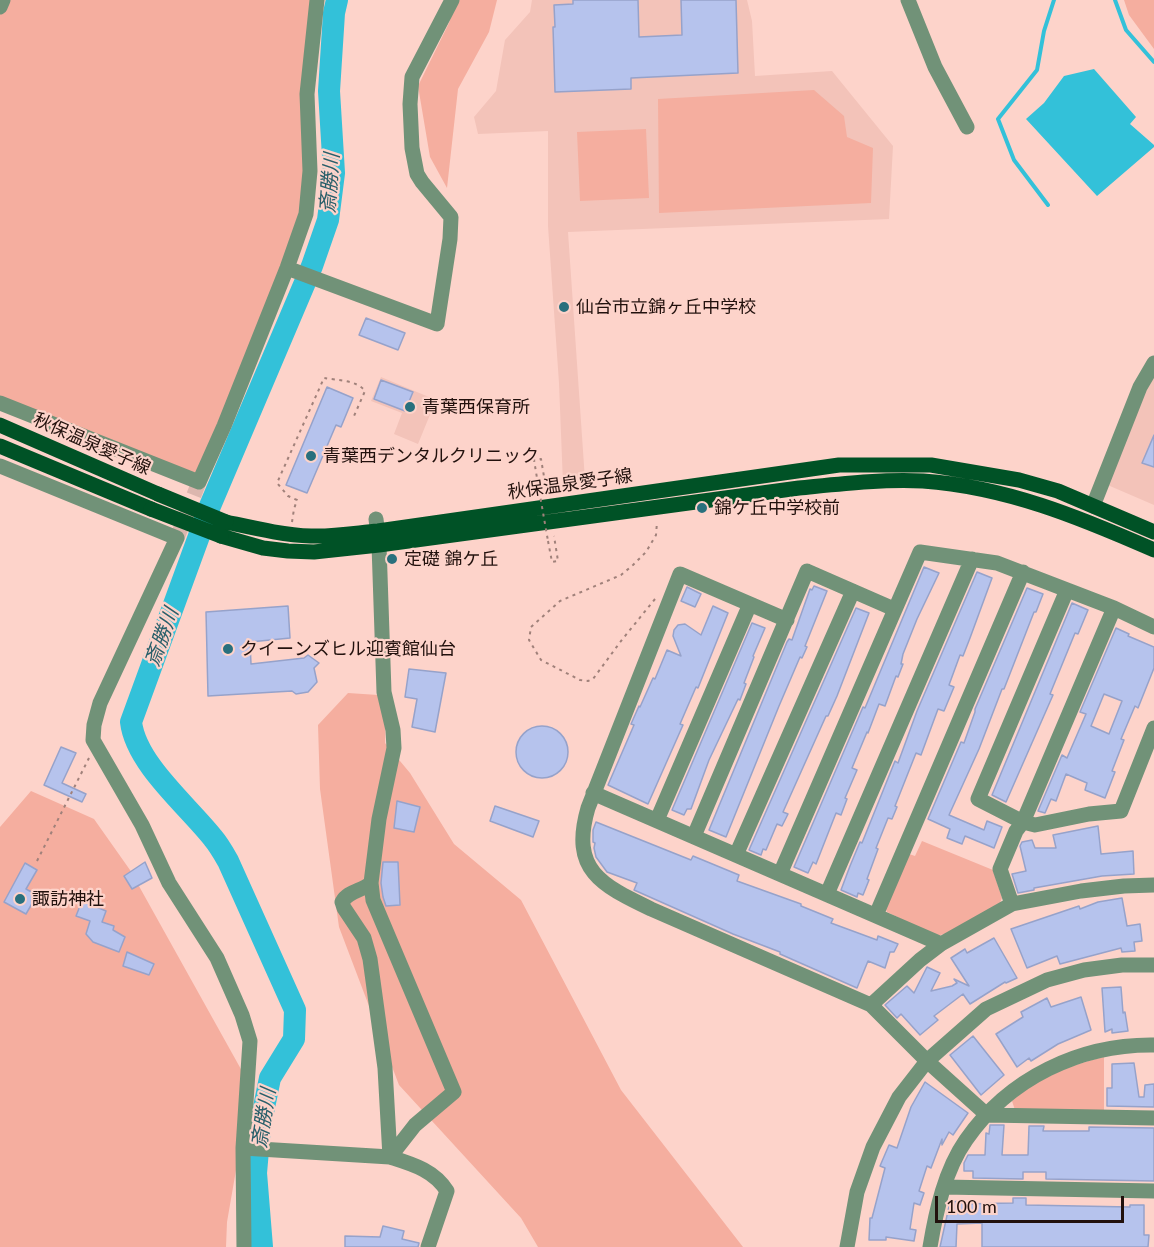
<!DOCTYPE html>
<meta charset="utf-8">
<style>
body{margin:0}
#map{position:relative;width:1154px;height:1247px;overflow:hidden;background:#fdd3ca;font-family:Lato,sans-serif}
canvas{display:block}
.scale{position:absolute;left:935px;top:1196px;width:189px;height:27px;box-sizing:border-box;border:3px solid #22110d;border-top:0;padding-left:8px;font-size:18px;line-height:21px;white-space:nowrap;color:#22110d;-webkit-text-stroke:4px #fdd3ca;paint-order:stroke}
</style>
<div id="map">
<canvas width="1154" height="1247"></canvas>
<div class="scale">100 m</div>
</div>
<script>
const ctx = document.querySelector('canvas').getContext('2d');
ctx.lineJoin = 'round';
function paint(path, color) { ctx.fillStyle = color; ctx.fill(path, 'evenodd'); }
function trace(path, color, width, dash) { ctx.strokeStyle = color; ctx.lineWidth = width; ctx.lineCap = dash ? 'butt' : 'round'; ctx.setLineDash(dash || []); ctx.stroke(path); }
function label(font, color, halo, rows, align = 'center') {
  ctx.font = font + ' Lato,"Noto Sans JP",sans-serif'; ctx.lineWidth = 4.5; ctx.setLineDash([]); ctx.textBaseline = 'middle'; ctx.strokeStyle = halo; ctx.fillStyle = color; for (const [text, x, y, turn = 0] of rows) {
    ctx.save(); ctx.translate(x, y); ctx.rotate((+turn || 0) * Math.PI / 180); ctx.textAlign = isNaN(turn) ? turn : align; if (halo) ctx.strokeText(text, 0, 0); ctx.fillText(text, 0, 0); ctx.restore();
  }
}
const built = new Path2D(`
 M 532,0 L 747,0 L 752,21 L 755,76 L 832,71 L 893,146 L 889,219 L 568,232 L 585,480 L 563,484 L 559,383 L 548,226 L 548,131 L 478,134 L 474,117 L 496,91 L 505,40 L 530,12 Z
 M 1154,363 L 1154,505 L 1103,483 Z
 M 381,377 L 436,400 L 418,444 L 394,434 L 402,413 L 371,401 Z`);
const green = new Path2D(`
 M 0,0 L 323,0 L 314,93 L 310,220 L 199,482 L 0,403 Z
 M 457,0 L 497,0 L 489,32 L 458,89 L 447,188 L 430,157 L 418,86 L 449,23 Z
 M 1124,0 L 1154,0 L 1154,49 L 1129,15 Z
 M 814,90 L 844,116 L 847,137 L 873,148 L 871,203 L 659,213 L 658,99 Z
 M 646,129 L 649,198 L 580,201 L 577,132 Z
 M 348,693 L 378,695 L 386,707 L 385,743 L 410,773 L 454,844 L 521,900 L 621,1090 L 743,1247 L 538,1247 L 521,1218 L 399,1085 L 339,927 L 320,789 L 318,725 Z
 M 31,791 L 94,819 L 130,870 L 247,1080 L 240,1147 L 227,1222 L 226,1247 L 0,1247 L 0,827 Z
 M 922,841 L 993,870 L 1002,898 L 998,908 L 949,933 L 936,936 L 887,912 L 884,905 L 906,853 L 915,856 Z
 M 1104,1057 L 1104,1111 L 1015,1110 L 1012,1101 C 1038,1078 1070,1065 1104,1057 Z`);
const water = new Path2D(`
 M 1094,69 L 1136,117 L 1130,124 L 1154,145 L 1154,147 L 1097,196 L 1026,119 L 1044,103 L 1064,76 Z`);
const stream = new Path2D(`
 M 1115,0 L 1126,30 L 1154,62
 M 1048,205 L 1014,160 L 998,119 L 1037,70 L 1044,31 L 1054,0`);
const river = new Path2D(`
 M 262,1247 L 256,1173 L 260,1127 L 270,1078 L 294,1039 L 295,1010 L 228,861 C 224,854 219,845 213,838 C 188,806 136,764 131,722 L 210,506 L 312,266 L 328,220 L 334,173 L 329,91 L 334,13 L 337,0`);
const building = new Path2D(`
 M 573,0 L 638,0 L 639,37 L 682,35 L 681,0 L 736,0 L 738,73 L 631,78 L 631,89 L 555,92 L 553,27 L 555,27 L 554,5 L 573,4 Z
 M 366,318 L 405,333 L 398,350 L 359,335 Z
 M 381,380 L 413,392 L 405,411 L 374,399 Z
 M 327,387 L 353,398 L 341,427 L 336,425 L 307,493 L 286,485 Z
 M 1154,435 L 1154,467 L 1142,463 Z
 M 924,567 L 939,573 L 917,619 L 903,654 L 901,664 L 903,664 L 898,677 L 896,676 L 885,706 L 879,704 L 868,733 L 867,732 L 852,768 L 857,770 L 845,798 L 847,799 L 841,815 L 836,813 L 816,864 L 813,862 L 808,873 L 794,867 L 863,707 L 865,708 Z
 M 977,572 L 992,578 L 970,638 L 963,656 L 960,655 L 949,685 L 954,687 L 944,711 L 938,709 L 921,755 L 916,753 L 895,806 L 897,807 L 892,819 L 888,818 L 876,848 L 878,849 L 867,879 L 869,880 L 863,895 L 858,893 L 857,897 L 841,890 L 850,866 L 860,842 L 862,843 L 895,761 L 898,763 L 917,711 Z
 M 814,586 L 827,591 L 805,646 L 807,647 L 802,658 L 800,657 L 779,706 L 726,837 L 709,830 L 787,642 L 789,639 L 792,640 L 810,589 L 812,590 Z
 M 687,587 L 701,594 L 695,607 L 681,601 Z
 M 1027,588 L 1043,594 L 1036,612 L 1034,612 L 1004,689 L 1002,689 L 979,749 L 949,815 L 984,830 L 987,821 L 1002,827 L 994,848 L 965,836 L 962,844 L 947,838 L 950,829 L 928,819 L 961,742 L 964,743 L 975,712 L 975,709 Z
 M 1072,603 L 1088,610 L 1078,634 L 1075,633 L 1050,694 L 1053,695 L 1006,802 L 992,795 Z
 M 288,606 L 290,638 L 250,642 L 251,664 L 304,658 L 308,655 L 319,663 L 314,668 L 317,682 L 308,692 L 296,694 L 292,691 L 208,696 L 206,612 Z
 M 713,606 L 728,613 L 698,688 L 696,687 L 680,724 L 683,725 L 648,804 L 608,785 L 634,725 L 631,724 L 639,706 L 640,707 L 653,678 L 655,679 L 667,650 L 681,656 L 673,636 L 674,630 L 678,625 L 685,624 L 701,635 Z
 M 856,608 L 869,613 L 837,696 L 828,716 L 826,716 L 783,812 L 788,814 L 782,826 L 777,824 L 766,850 L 763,849 L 761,855 L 749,850 Z
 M 752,623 L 765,628 L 753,656 L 754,657 L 744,683 L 746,684 L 740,700 L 738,699 L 709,760 L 691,809 L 687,809 L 684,815 L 672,810 Z
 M 1116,628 L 1129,634 L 1128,636 L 1154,647 L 1154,668 L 1138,708 L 1135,706 L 1121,739 L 1124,740 L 1112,771 L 1115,772 L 1105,798 L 1085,790 L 1087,783 L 1066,774 L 1056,801 L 1051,799 L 1045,813 L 1038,811 L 1062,755 L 1067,758 L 1086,714 L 1080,712 ZM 1104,694 L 1122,701 L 1109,734 L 1091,726 Z
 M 409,669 L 446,673 L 435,732 L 412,727 L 417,699 L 405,697 Z
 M516 752a26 26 0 1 1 52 0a26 26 0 1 1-52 0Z
 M 61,747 L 76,753 L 62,783 L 86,794 L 82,802 L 44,785 Z
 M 397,801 L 420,807 L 414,832 L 394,828 Z
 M 495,806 L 539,821 L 533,837 L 490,821 Z
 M 596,822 L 691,860 L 693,856 L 739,875 L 737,881 L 801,904 L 801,906 L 833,919 L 831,923 L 877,940 L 878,936 L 898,944 L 894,952 L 890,952 L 885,968 L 868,961 L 857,988 L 780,954 L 780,952 L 733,934 L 634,890 L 637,883 L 607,872 L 596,857 L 594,848 L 595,843 L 593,842 L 593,830 Z
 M 1098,826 L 1101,854 L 1133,851 L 1134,874 L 1102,876 L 1034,888 L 1034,890 L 1018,893 L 1012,874 L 1026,871 L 1020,846 L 1022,842 L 1032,840 L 1035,848 L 1056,848 L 1053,835 Z
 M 145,862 L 152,878 L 132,889 L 124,876 Z
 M 383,862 L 398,862 L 400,905 L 386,906 L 383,897 L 381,883 Z
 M 25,863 L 37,870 L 26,889 L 37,895 L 26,914 L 4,902 Z
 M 1122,898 L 1127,926 L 1140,924 L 1142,941 L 1134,942 L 1135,951 L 1122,952 L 1121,948 L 1060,964 L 1057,956 L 1027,968 L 1011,929 L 1079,906 L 1080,909 L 1098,902 Z
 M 82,901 L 106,911 L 102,922 L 114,926 L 113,930 L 125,937 L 119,952 L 93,942 L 86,934 L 90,921 L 76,916 Z
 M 994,938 L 1017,978 L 1006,983 L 1005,982 L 970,1004 L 963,994 L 934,1016 L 938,1020 L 920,1035 L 901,1014 L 897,1018 L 885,1005 L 907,986 L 914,993 L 927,967 L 940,973 L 931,991 L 952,986 L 957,983 L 954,979 L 969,986 L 951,958 L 965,949 L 967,953 Z
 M 127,952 L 154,964 L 149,975 L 123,966 Z
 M 1121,987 L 1123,1013 L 1125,1012 L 1128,1031 L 1112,1033 L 1112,1029 L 1105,1032 L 1102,988 Z
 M 1081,997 L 1091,1030 L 1058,1044 L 1031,1061 L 1029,1058 L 1017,1067 L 996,1034 L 1023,1017 L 1021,1012 L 1047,998 L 1051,1007 Z
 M 973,1036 L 1004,1075 L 981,1095 L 950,1055 Z
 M 1134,1063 L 1139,1097 L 1144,1097 L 1145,1085 L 1154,1084 L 1154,1107 L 1107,1106 L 1107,1088 L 1112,1088 L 1112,1064 Z
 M 925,1082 L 968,1113 L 953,1135 L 949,1132 L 942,1145 L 942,1139 L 931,1168 L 927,1166 L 919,1191 L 924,1193 L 920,1205 L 914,1203 L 910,1229 L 916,1230 L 914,1241 L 886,1237 L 886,1240 L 869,1240 L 870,1218 L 872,1218 L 885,1168 L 880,1166 L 889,1145 L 897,1148 L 911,1107 Z
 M 990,1125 L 1004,1125 L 1002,1155 L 1028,1155 L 1029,1126 L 1044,1126 L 1043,1131 L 1089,1131 L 1089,1127 L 1154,1128 L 1154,1181 L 1046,1179 L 1046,1172 L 1023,1172 L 1023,1179 L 973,1178 L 973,1171 L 964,1171 L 964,1163 L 968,1155 L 985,1155 L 986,1133 L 989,1134 Z
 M 1013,1198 L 1026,1198 L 1026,1205 L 1130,1207 L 1130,1205 L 1144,1205 L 1144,1235 L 1149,1235 L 1148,1247 L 982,1247 L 982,1223 L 957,1224 L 956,1247 L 940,1247 L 950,1202 L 963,1201 L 963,1204 L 1013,1203 Z
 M 383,1226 L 404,1231 L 402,1239 L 419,1243 L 418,1247 L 345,1247 L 345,1236 L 380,1237 Z`);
const minorTunnel = new Path2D(`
 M 177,538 L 199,482`);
const path = new Path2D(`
 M 538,484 L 534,460 L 541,459 L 547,494
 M 292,522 L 294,509 L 297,500 L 288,496 L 277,483 L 324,378 C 336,380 357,380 365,391 L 354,416
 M 548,541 L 552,562 L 558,561 L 554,536
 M 655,599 L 621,641 L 593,679 L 588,681 L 580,680 L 541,660 L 529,640 L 531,627 L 560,601 L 621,575 L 633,565 L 646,552 L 656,535 L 657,522
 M 37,861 L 89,758`);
const minor = new Path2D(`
 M 908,0 L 935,67 L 967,127
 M 0,7 L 3,0
 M 287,268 L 437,324 L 450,239 L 451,217 L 422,182 L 417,174 L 412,148 L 410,104 L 412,77 L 452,0
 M 0,403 L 199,482 L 224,426 L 287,268 L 306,214 L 310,171 L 307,94 L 317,0
 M 0,466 L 177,538 L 100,703 L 94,725 L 93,740 L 142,825 L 169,883 L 217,958 L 242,1015 L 250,1041 L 243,1148 L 244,1247
 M 1093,506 L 1140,387 L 1154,363
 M 1067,590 L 978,799 L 1023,822 L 1035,825 L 1089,814 L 1121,811 L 1154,728
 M 787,620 L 680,574 L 588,808 C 570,870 601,885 651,909 L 871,1005 L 927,1061 L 987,1115 L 1154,1118
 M 593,793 L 941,944
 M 657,820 L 750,604
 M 694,836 L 807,571 L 894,609
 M 736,855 L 853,591
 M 780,874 L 920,552 L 997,563 L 1114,608 L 1154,627
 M 371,883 L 373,900 L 454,1092 L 415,1125 L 390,1157 C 412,1164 434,1170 447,1191 L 428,1247
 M 827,894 L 972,559
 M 1012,904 L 1000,869 L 1016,831 L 1023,822 L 1114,608
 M 876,915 L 1023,572
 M 871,1005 L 920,960 L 941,944 L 1012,904 L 1081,891 L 1124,886 L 1154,885
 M 243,1148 L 390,1157 L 385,1068 L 370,959 L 364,938 L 344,908 L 342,902 C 348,891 362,891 371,883 L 379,819 L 394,748 L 393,730 L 384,692 L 379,545 L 376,519
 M 944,1187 L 1154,1191
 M 847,1247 L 857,1192 L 873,1147 L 899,1097 L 927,1061 L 986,1009 L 1047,980 L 1084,970 L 1122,965 L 1154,965
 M 930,1247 C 936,1211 945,1170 966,1140 C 1009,1078 1080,1044 1154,1045`);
const major = new Path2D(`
 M 0,425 L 158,494
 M 0,446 L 151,509
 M 226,522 C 254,528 283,535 311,536 C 333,537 356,533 378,531 L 839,465 L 931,465 L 1019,480 L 1058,491 L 1154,532
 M 221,536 L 263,548 L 288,551 L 314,552 L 379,545 L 799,488 C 840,484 881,479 923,481 C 1006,487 1079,517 1154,550`);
const pathBridge = new Path2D(`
 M 538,484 L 548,541`);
const majorBridge = new Path2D(`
 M 158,494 L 226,522
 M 151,509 L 221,536`);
const markers = [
 [564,307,6,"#29707d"],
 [410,407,6,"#29707d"],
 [311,456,6,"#29707d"],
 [702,508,6,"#29707d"],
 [392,559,6,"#29707d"],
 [228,649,6,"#29707d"],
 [20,899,6,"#29707d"]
];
const poiNames = [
 ["仙台市立錦ヶ丘中学校",576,307],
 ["青葉西保育所",422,407],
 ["青葉西デンタルクリニック",323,456],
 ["錦ケ丘中学校前",714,508],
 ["定礎 錦ケ丘",404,559],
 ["クイーンズヒル迎賓館仙台",240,649],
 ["諏訪神社",32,899]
];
const streetNames = [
 ["秋保温泉愛子線",92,444,24],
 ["秋保温泉愛子線",570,484,-8]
];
const waterNames = [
 ["斎勝川",330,183,-86],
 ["斎勝川",162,637,-70],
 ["斎勝川",264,1118,-81]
];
paint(built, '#f3c3b9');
paint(green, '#f5ae9f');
paint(water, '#33c1d9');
trace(stream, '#33c1d9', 4);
trace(river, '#33c1d9', 22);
paint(building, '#b6c3ed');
trace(building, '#96a2ca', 1.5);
trace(minorTunnel, '#dcb6ae', 15, [15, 8]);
trace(path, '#a0817a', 2, [3, 4.5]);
trace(minor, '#719278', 15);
trace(major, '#005226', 15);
trace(pathBridge, '#a0817a', 2, [3, 4.5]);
trace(majorBridge, '#005226', 15);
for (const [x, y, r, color] of markers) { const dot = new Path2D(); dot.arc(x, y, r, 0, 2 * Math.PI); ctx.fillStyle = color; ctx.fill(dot); trace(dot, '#fdd3ca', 2); }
label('18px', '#22110d', '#fdd3ca', poiNames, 'left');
label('18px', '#22110d', '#fdd3ca', streetNames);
label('italic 20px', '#295f6a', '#fdd3ca', waterNames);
</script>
